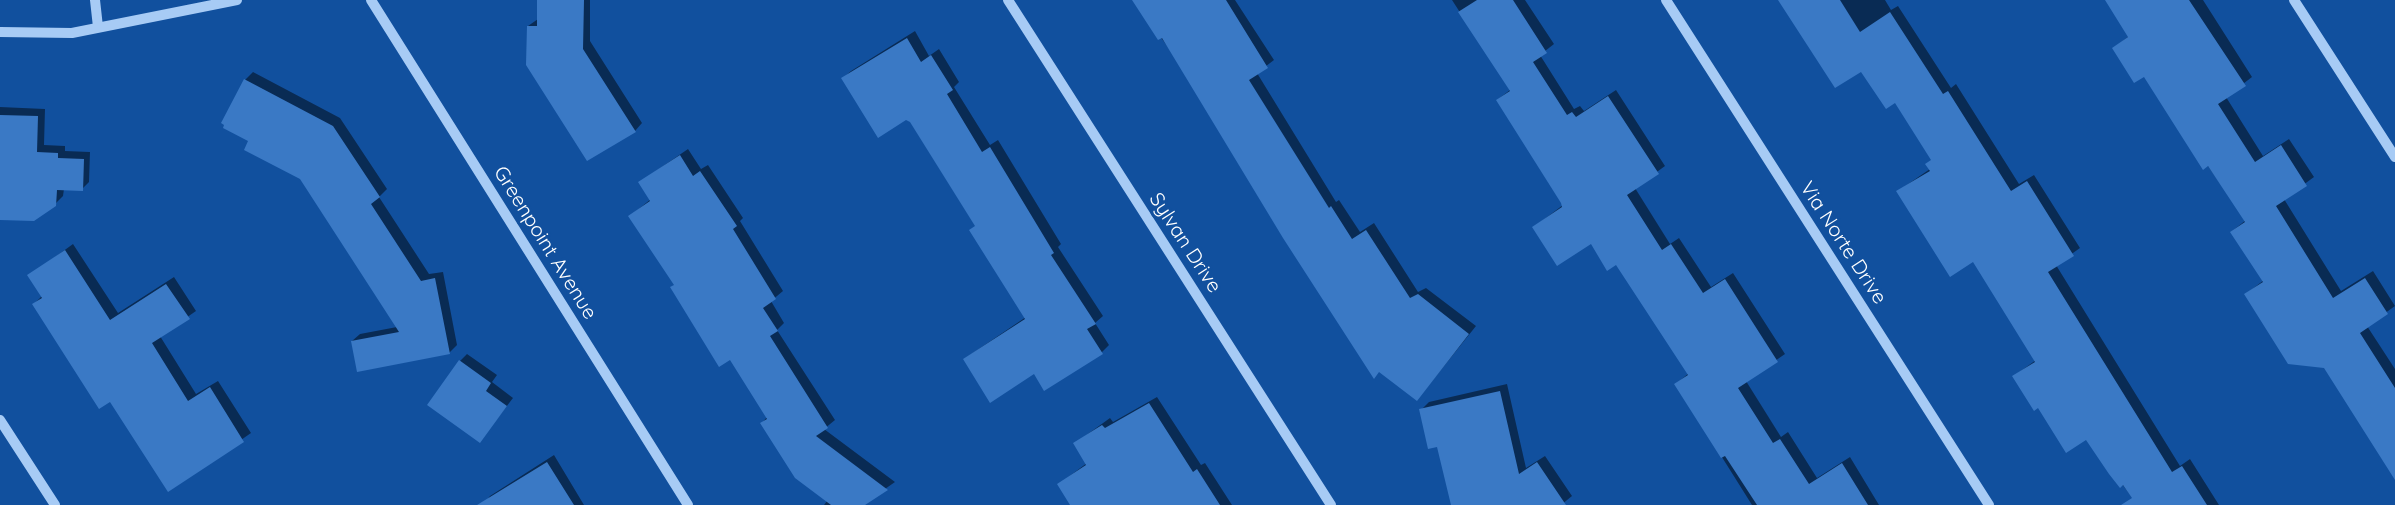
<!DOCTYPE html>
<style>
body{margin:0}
canvas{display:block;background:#11509e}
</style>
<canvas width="2395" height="505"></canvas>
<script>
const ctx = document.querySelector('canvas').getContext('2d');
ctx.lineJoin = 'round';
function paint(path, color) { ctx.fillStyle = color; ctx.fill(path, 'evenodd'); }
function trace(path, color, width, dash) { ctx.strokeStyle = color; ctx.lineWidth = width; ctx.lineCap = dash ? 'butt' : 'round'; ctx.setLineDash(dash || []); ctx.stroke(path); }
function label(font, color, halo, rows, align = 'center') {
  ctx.font = font + ' Quicksand,sans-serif'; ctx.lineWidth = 6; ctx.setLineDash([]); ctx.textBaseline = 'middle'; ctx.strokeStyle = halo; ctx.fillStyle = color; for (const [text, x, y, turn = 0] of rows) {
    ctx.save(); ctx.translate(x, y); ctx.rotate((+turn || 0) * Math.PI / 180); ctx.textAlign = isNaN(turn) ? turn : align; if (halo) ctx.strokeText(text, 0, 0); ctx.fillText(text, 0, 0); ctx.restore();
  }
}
const shadow = new Path2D(`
 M 539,0 L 590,0 L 590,41 L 642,123 L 635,131 L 528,26 L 538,19 Z
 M 1133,0 L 1235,0 L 1274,60 L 1257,73 L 1336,202 L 1339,200 L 1360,232 L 1374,223 L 1418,292 L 1426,288 L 1476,326 L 1424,391 Z
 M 1452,0 L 1525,0 L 1554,44 L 1540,55 L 1574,109 L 1580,106 L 1584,111 L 1616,90 L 1665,166 L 1635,188 L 1670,244 L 1679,238 L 1711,287 L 1733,273 L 1785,354 L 1746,381 L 1781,437 L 1788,432 L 1817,478 L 1850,457 L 1879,505 L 1752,505 L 1676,384 L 1689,373 L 1617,263 L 1591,242 L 1534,227 L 1563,205 L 1497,100 L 1510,90 Z
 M 1791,0 L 1885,0 L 1891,10 L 1898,6 L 1951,88 L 1956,84 L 2019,184 L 2034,175 L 2080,248 L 2056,265 L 2180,466 L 2190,459 L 2219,505 L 2138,505 L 2087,438 L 2039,406 L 2014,376 L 2036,360 L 1973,260 L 1898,191 L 1930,169 L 1932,159 L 1895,101 Z
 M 2107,0 L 2203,0 L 2252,77 L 2226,97 L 2263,156 L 2289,139 L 2314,177 L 2284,199 L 2341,291 L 2373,271 L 2395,306 L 2367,326 L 2395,369 L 2395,470 L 2325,366 L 2246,294 L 2264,280 L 2231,232 L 2246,220 L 2144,75 L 2114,48 L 2129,36 Z
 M 915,31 L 929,56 L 939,49 L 959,82 L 954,87 L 990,145 L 998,140 L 1061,244 L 1058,247 L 1103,316 L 1095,323 L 1109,345 L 1102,352 L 1034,372 L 964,359 L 1026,317 L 976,225 L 911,121 L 843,78 L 851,71 Z
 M 253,72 L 340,118 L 387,189 L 379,197 L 429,274 L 443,272 L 457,345 L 449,353 L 352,341 L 360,334 L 397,327 L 301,178 L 250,140 L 245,80 Z
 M 0,107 L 45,109 L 44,145 L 65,146 L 65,151 L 90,152 L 89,182 L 82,189 L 64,189 L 63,196 L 55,204 L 0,218 Z
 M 688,149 L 701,169 L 708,165 L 743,218 L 740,221 L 783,291 L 771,301 L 784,323 L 777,330 L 835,420 L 824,429 L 895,482 L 862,505 L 824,505 L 827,501 L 762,423 L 767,417 L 731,358 L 675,284 L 630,216 L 651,199 L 640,182 Z
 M 73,244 L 118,313 L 174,277 L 196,311 L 160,336 L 196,394 L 218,381 L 251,433 L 169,490 L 110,400 L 34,304 L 42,296 L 29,276 Z
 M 467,354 L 497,375 L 492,382 L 513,398 L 480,441 L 460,361 Z
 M 1507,384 L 1526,468 L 1545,456 L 1572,496 L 1561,505 L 1455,505 L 1438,445 L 1421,410 L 1429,402 Z
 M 1157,397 L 1201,465 L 1205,463 L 1232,505 L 1072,505 L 1059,484 L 1087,463 L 1074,444 L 1110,418 L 1113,422 Z
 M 554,455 L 584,505 L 483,505 L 490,496 Z`);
const building = new Path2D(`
 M 537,0 L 584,0 L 583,49 L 636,132 L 587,161 L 526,65 L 527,26 L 537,26 Z
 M 1132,0 L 1226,0 L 1268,68 L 1249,80 L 1329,208 L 1331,206 L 1352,239 L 1366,230 L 1410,298 L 1418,294 L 1469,334 L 1417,401 L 1379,372 L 1374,379 L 1283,238 L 1162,38 L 1158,40 Z
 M 1477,0 L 1513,0 L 1547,53 L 1533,62 L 1567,115 L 1572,112 L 1576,117 L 1608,96 L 1659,174 L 1627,195 L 1662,250 L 1671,244 L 1703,293 L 1725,279 L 1778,362 L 1738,388 L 1773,443 L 1780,439 L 1809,484 L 1842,463 L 1868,505 L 1757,505 L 1725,456 L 1721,458 L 1674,384 L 1688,375 L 1616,265 L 1607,271 L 1591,244 L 1557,266 L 1532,227 L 1562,207 L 1561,203 L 1496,100 L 1510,91 L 1458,12 Z
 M 1778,0 L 1840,0 L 1860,32 L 1890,12 L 1943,94 L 1948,91 L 2011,191 L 2027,181 L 2074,256 L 2048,272 L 2172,472 L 2182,466 L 2207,505 L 2121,505 L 2132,498 L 2123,485 L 2120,488 L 2109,474 L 2086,440 L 2066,453 L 2038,408 L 2034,411 L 2012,376 L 2035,362 L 1973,262 L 1950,277 L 1896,191 L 1930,171 L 1925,164 L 1931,160 L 1895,103 L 1886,109 L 1861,72 L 1835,88 Z
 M 2105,0 L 2189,0 L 2246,86 L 2218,104 L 2255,162 L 2281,145 L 2307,186 L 2276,206 L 2333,298 L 2365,278 L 2388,314 L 2360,333 L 2395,388 L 2395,480 L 2324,368 L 2288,364 L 2244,294 L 2263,282 L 2230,232 L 2245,222 L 2208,166 L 2203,170 L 2144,77 L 2134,83 L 2112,48 L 2128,37 Z
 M 907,38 L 921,62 L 931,55 L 953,90 L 947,94 L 982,152 L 990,147 L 1054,253 L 1051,255 L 1096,324 L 1087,329 L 1103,354 L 1044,391 L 1034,374 L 990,403 L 963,359 L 1025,319 L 969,230 L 975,226 L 910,122 L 906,120 L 878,138 L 841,78 Z
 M 244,79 L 333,126 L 380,197 L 371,204 L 421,281 L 435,278 L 450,354 L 357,372 L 351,341 L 399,332 L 300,179 L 244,150 L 248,141 L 223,128 L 224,125 L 221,123 Z
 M 0,115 L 38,116 L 37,152 L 58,153 L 58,158 L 84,159 L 83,191 L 57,190 L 56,206 L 34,221 L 0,220 Z
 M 680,155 L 693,176 L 700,171 L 737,226 L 733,229 L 776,299 L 763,308 L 778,331 L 770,336 L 828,428 L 816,436 L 888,490 L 865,505 L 831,505 L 795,478 L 760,423 L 767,419 L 730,360 L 719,367 L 670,287 L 674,285 L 628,216 L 650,201 L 638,182 Z
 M 65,250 L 110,320 L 166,284 L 190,319 L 152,343 L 188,401 L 210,387 L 244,442 L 168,492 L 110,402 L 99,409 L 32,304 L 42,298 L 27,275 Z
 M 459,360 L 491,383 L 486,391 L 507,406 L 480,443 L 427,405 Z
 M 1500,391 L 1519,474 L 1537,462 L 1566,505 L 1451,505 L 1437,447 L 1428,449 L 1419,409 Z
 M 1149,403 L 1193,472 L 1197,469 L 1220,505 L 1070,505 L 1057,484 L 1086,465 L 1073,443 L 1102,425 L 1105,428 Z
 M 547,462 L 574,505 L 477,505 Z`);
const minor = new Path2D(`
 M 95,0 L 98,27
 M 371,0 L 688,505
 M 1008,0 L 1331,505
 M 1666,0 L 1989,505
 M 2294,0 L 2395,157
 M 0,32 L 72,33 L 237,0
 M 0,420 L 55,505`);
const streetNames = [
 ["Greenpoint Avenue",545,243,58],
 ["Sylvan Drive",1185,243,57],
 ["Via Norte Drive",1843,243,57]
];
paint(shadow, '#0007');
paint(building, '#3a79c5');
trace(minor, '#a7cbf5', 10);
label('20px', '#fff', '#11509e', streetNames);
</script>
